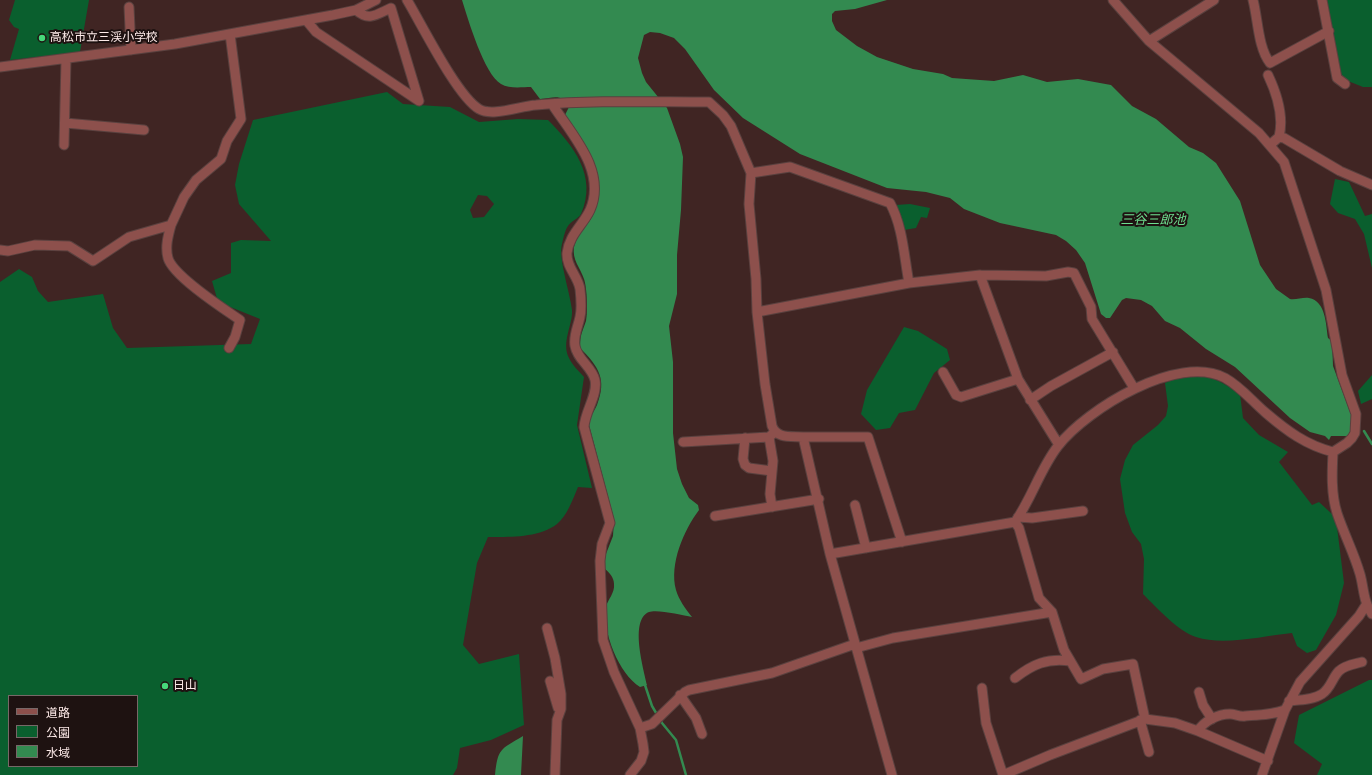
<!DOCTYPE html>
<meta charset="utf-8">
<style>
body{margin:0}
#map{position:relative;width:1372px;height:775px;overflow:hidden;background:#402523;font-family:Helvetica,"Noto Sans JP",sans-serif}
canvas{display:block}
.legend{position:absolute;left:8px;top:695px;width:130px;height:72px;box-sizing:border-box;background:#1e1211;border:1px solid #776867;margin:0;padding:5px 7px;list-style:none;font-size:12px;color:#fdeae8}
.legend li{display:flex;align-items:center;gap:8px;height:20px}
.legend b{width:20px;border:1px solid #776867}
</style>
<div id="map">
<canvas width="1372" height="775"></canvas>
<ul class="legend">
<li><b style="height:5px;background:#8d504c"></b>道路</li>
<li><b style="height:11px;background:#0a5f2e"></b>公園</li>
<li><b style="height:11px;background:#338a50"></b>水域</li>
</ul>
</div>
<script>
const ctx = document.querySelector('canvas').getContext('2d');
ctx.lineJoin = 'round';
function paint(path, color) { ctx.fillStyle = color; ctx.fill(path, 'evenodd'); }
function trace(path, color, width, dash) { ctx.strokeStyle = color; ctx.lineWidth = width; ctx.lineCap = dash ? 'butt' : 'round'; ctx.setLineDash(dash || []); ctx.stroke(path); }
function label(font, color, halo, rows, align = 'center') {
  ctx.font = font + ' Helvetica,"Noto Sans JP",sans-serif'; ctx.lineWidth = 4; ctx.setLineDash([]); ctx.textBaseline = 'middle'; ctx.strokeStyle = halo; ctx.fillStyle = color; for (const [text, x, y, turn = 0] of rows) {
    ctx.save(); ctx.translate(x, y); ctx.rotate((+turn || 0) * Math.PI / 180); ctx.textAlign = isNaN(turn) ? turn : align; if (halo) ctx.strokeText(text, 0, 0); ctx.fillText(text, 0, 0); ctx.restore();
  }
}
const green = new Path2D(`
 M 15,0 L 89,0 L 80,52 L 10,60 L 19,29 L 14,27 L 9,20 Z
 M 1326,0 L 1372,0 L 1372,87 L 1363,87 L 1343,79 L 1334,51 Z
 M 387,92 L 403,104 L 450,107 L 479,122 L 518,119 L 548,120 C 573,145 598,176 581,214 C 578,219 571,221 568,226 C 565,230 563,239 562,244 C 558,258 570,292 572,310 C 573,325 561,342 569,358 C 572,365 579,371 584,377 L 577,425 L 592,488 L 578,487 C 573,499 567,516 557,524 C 539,538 509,537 488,537 L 477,563 L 463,645 L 479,664 L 519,654 L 524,725 L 491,740 L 460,748 L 457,768 L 453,775 L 0,775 L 0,282 L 19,269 L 32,277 L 38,291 L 48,302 L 103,294 L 113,328 L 127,348 L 251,344 L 260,319 L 218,302 L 212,281 L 231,273 L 231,243 L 241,240 L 271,241 L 239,204 L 235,185 L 239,164 L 253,120 ZM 478,195 L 487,196 L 494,204 L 484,217 L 473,218 L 470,210 ZM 9,696 L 137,696 L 137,766 L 9,766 Z
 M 1335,179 L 1349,182 L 1365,216 L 1372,214 L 1372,268 L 1364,234 L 1355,219 L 1338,213 L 1330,204 Z
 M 910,204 L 930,208 L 927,218 L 921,217 L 916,228 L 904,230 L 896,205 Z
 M 904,327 L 918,331 L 947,349 L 950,360 L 934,373 L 915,410 L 899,413 L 890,428 L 876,430 L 861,414 L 867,390 Z
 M 1184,375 C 1209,375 1220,380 1240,394 L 1243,418 L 1259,435 L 1288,452 L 1279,462 L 1312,505 L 1319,502 L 1332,514 L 1337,527 L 1344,583 L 1336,615 L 1316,650 L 1307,653 L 1297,646 L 1292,633 C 1263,636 1223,646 1196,637 C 1179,632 1156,607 1143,594 L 1144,559 L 1141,544 L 1132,532 L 1125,513 L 1120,479 L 1125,460 L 1133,445 L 1158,425 L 1166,416 L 1168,406 L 1165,383 Z
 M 1372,375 L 1372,399 L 1361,404 L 1358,391 Z
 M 1369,680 L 1372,680 L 1372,775 L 1317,775 L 1322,764 L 1294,743 L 1299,715 Z`);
const water = new Path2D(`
 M 462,0 L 887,0 L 855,9 L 835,11 L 832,14 L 832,21 L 836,30 L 857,46 L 877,57 L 913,69 L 943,74 L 952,78 L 994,81 L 1023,75 L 1047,82 L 1078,79 L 1111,85 L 1132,106 L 1156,119 L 1189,147 L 1203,153 L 1216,163 L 1240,201 L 1260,265 L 1276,289 L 1290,299 C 1296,300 1303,297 1309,298 C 1326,301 1326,325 1328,338 L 1332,341 L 1333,366 L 1350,412 L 1356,420 L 1348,436 L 1331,436 L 1329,440 L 1325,436 L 1310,432 L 1290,418 L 1235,367 L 1206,349 L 1180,328 L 1165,321 L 1152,306 L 1141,300 L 1126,298 L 1122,300 L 1110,318 L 1106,318 L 1101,314 L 1085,263 L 1076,250 L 1066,241 L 1056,235 L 1000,223 L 964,209 L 950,198 L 926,192 L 887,188 L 800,154 L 743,118 L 714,90 L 685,49 L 674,38 L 660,33 L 650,32 L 644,35 L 638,58 L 642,73 L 646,82 L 667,108 L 680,144 L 683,157 L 681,210 L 677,255 L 677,294 L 669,326 L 673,362 L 673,433 L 677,469 L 682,484 L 689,498 L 698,505 L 699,510 C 684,530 669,564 676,590 C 679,600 685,608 692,617 C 682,615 657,609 649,612 C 629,620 644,670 647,685 L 640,687 C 619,674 602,632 606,607 C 608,599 615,593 614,584 C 614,578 610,573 605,569 L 604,559 L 613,536 L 614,519 L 589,425 C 590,415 593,414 597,405 C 607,379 599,367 580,348 C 580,334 582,333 586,321 C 588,311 587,288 584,279 C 580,267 572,260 574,247 C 577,233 589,225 594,213 C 610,174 586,145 565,115 L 569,107 C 562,93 554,98 540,99 L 531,87 C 522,87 509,89 501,84 C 484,74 468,19 462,0 Z
 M 523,736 L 521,775 L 495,775 C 498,748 500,750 523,736 Z`);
const stream = new Path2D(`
 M 1364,431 L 1372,444
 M 645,685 L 652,706 L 662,723 L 676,740 L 686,775`);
const minor = new Path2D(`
 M 407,0 C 422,25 457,96 479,109 C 492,117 520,106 536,105 C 593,100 651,102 709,102 L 723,115 L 731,126 L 751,173 L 749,204 L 756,279 L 757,312 L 765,384 L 772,426 C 777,439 791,436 803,437 L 830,554 L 892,775
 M 1113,0 L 1149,41
 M 1214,0 L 1149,41 L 1259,133 L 1284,162 L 1326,290 L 1342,375 L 1356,414 L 1355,433 L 1352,438 L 1347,443 L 1333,452 C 1332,472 1331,494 1337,513 C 1344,534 1354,553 1360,574 C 1364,588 1363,601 1372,614
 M 1253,0 C 1258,19 1258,48 1270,63 L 1329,31
 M 1322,0 L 1337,78 L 1345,84
 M 129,7 L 131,50
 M 306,20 L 316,32 L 419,101 L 391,8 C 377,14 369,22 356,10
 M 0,67 L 175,44 L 333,15 L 356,10 L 376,0
 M 1268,75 C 1277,94 1284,117 1279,137
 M 552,104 C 572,135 607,171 590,210 C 583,225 569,235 567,253 C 566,267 578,276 580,289 C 581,298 582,309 580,317 C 578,327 573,336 575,346 C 577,359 592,367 595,380 C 598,395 585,411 584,427 L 610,523 L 602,544 L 600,561 L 603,640 L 614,672 L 640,728 L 643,744 L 644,752 L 641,761 L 630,775
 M 65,123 L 144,130
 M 1271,144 L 1279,137 L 1284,138 L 1340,171 L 1372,185
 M 64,145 L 66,59
 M 751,173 L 790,167 L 890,203 C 903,227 904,256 909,283
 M 171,225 C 168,236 165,247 168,258 C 173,276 224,309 240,320 L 235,337 L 229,348
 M 0,250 L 8,251 L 35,245 L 69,246 L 93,261 L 129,237 L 171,225 L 184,197 L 196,180 L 221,159 L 227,141 L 241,119 L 230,34
 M 980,275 L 1046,276 L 1068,272 L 1074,273 L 1091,307 L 1092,319 L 1134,388
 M 757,312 L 909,283 L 980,275 L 1018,379 L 1059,445
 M 943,372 L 956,395 L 961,397 L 1018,379
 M 1030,400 L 1051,386 L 1113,352
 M 769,437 L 773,461 L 770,494 L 772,507
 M 803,437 L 868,437 L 902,542
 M 745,438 L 743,459 L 745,465 L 749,468 L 772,471
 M 683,442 L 769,437 L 775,432
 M 855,505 L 866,548
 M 715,516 L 819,499
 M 1018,517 L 1032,518 L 1083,511
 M 1015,522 L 1019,528 L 1039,598 L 1052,612 L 1064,650 L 1081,679 L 1103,669 L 1133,664 L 1145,719
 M 830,554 L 1015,522 C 1032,498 1040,469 1058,446 C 1087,409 1178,353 1225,378 C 1241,387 1252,401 1266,413 C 1287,431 1306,445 1333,452
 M 547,628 L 555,658 L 561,694 L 561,709 L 557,720 L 555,775
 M 856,648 L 893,638 L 1052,612
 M 1015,678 C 1033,664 1047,658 1070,661
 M 550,681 L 558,708
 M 982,688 L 986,723 L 1003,775
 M 1199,692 L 1203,705 L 1212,719
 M 680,695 L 696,718 L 702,734
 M 1289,701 C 1300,700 1313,700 1322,694 C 1331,688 1332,678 1339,671 C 1345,665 1355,664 1362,662
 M 1140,720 L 1149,752
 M 640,728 L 652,724 L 685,692 L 689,690 L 772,673 L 855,644
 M 1198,731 C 1204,721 1218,714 1230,714 C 1235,714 1240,717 1245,716 C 1260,715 1272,715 1285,710
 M 1003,775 L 1050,755 L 1145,719 L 1175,723 L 1198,731 L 1268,761
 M 1262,775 L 1285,710 L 1300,682 L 1359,616 L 1366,605`);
const markers = [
 [42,38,4,"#46d77a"],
 [165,686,4,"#46d77a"]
];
const poiNames = [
 ["高松市立三渓小学校",50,38],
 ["日山",173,686]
];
const waterNames = [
 ["三谷三郎池",1153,220]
];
paint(green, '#0a5f2e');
paint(water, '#338a50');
trace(stream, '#338a50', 2.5);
trace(minor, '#5a413f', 11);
trace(minor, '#8d504c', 9);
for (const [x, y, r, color] of markers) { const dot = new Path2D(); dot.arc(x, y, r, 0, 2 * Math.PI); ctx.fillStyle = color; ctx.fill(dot); trace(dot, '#1e1211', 1.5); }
label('12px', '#fdeae8', '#1e1211', poiNames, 'left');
label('italic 13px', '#6ede8f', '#1e1211', waterNames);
</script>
